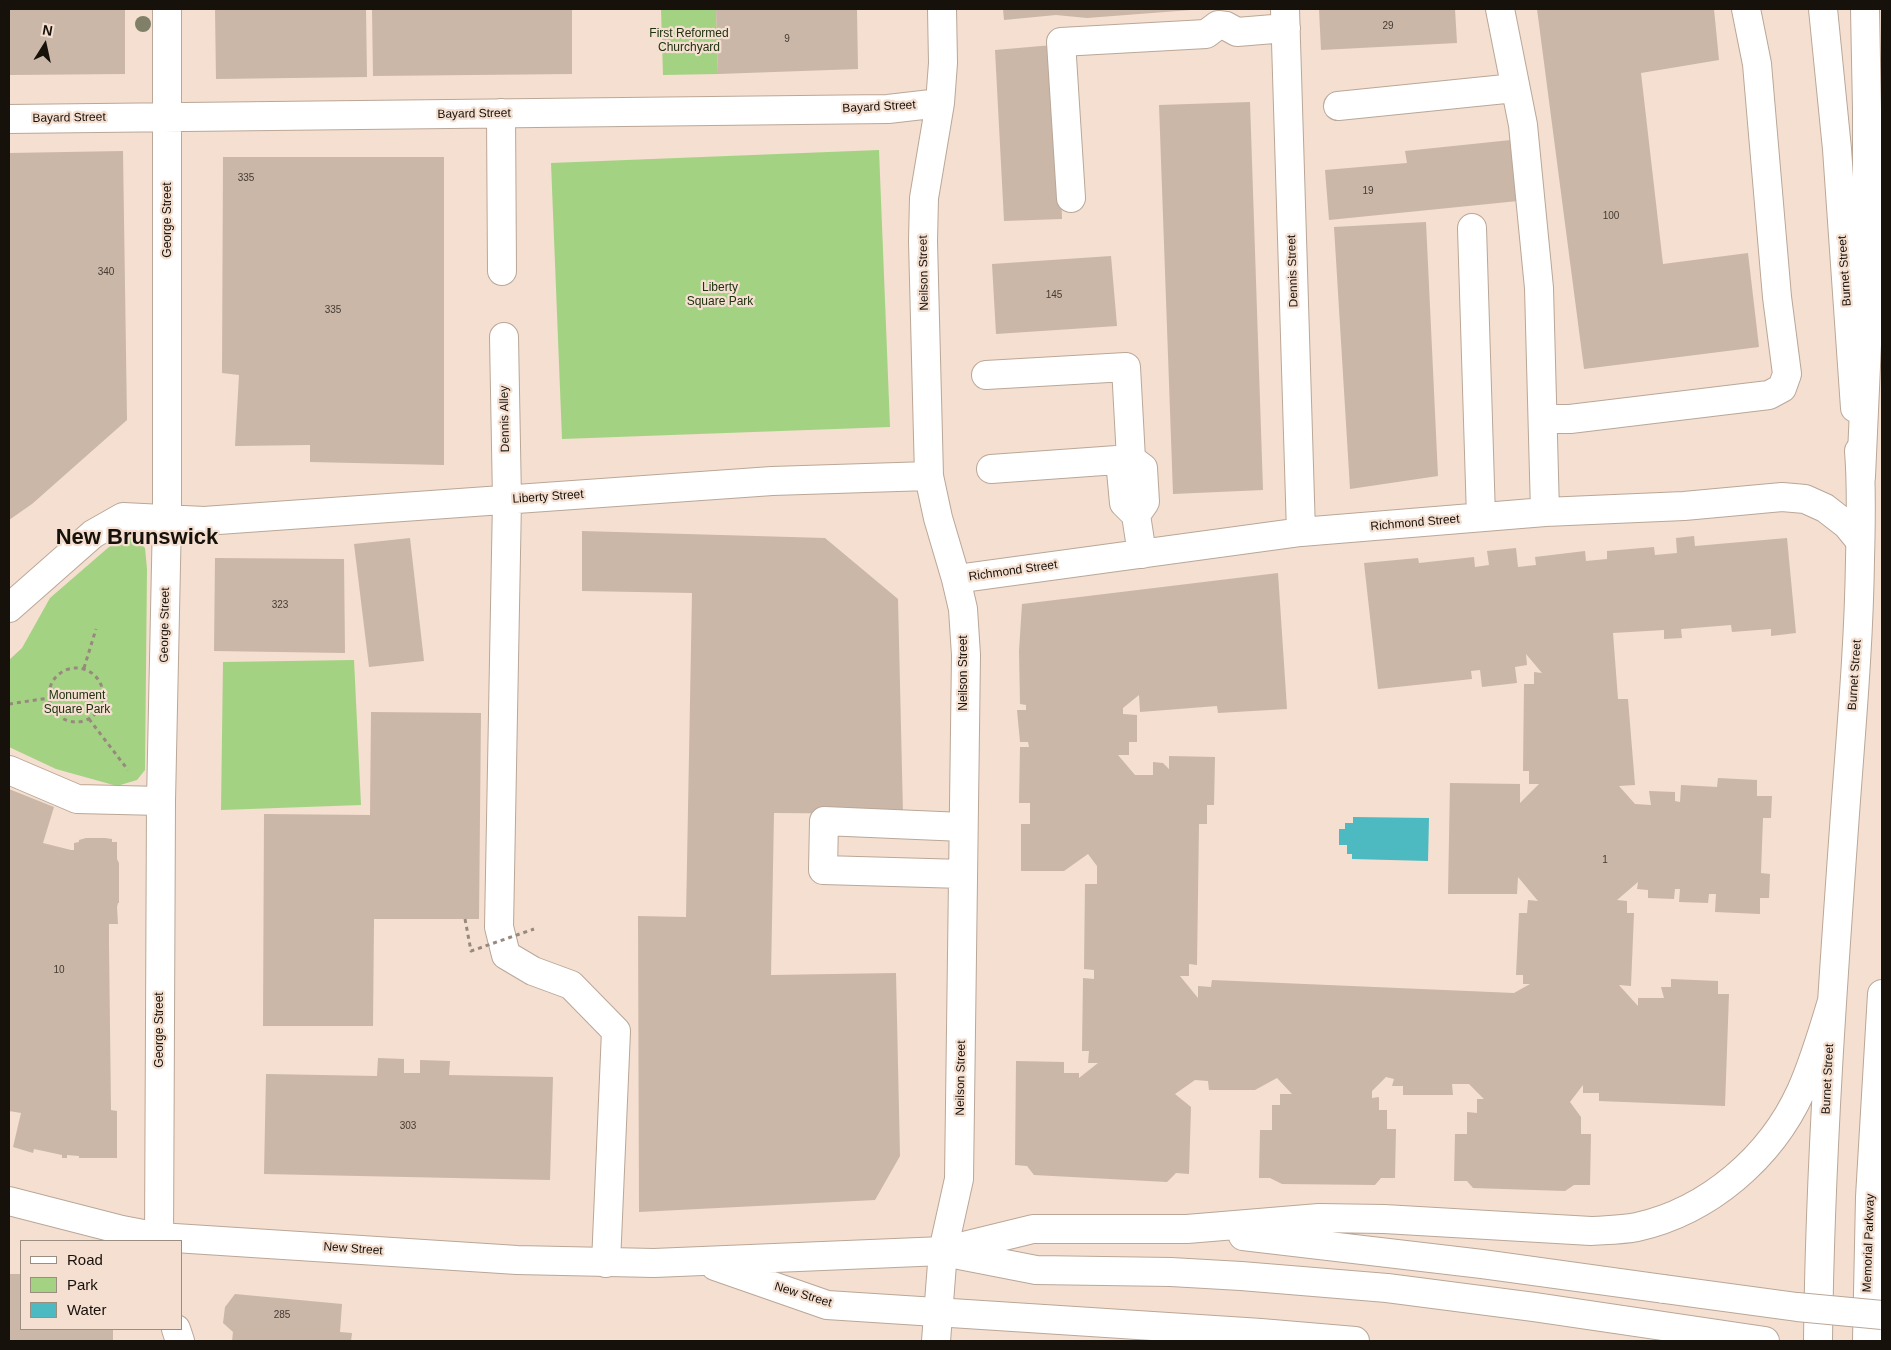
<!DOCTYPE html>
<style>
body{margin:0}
#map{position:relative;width:1891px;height:1350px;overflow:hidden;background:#f4dfd0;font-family:Helvetica,sans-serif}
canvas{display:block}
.frame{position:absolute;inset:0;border:10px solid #17110b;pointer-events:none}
.legend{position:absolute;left:20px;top:1240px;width:162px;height:90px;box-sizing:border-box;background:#f4dfd0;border:1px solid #9c8d81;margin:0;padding:6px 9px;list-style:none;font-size:15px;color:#17110b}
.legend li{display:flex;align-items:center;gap:10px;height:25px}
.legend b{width:25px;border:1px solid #9c8d81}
.north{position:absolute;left:20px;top:20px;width:50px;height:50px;-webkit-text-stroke:4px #f4dfd0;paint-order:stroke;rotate:10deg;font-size:14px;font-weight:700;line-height:20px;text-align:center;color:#17110b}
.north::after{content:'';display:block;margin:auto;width:18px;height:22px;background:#17110b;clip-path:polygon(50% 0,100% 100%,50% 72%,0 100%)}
</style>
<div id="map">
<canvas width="1891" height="1350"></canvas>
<div class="frame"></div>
<ul class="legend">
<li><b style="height:6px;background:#fff"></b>Road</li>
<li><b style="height:14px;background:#a3d283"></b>Park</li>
<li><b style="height:14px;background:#4cbac0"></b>Water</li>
</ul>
<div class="north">N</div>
</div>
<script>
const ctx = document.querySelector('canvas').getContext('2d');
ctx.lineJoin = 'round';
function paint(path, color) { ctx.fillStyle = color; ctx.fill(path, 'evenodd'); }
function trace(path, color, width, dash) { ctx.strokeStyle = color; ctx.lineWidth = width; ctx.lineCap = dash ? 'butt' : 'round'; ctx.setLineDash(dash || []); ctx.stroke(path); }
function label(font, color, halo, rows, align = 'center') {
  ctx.font = font + ' Helvetica,sans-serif'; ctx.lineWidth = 4.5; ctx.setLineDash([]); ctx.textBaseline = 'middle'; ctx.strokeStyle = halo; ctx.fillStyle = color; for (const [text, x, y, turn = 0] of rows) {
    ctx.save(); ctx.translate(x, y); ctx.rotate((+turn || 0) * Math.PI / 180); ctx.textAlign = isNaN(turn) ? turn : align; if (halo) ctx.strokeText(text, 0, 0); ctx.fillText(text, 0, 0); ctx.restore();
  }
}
const green = new Path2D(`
 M 661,9 L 716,9 L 718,74 L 663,75 Z
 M 879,150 L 890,427 L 562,439 L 551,163 Z
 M 134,537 L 145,548 L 147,569 L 145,770 L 137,780 L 117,786 L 56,769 L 9,747 L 9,660 L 22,648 L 50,598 L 117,540 Z
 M 354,660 L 361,805 L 221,810 L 223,662 Z`);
const water = new Path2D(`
 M 1353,817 L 1429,818 L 1428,861 L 1352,859 L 1352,854 L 1347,854 L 1347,845 L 1339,845 L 1339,829 L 1345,829 L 1345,823 L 1353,823 Z`);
const building = new Path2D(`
 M 9,9 L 125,9 L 125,74 L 9,75 Z
 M 215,9 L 366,9 L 367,77 L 216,79 Z
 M 372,9 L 572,9 L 572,74 L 373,76 Z
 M 716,9 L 857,9 L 858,69 L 718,74 Z
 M 1003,9 L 1191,9 L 1191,10 L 1087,18 L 1056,15 L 1004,20 Z
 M 1319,9 L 1455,9 L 1457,43 L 1321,50 Z
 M 1537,9 L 1714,9 L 1719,60 L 1641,73 L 1663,264 L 1748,253 L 1759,347 L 1584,369 Z
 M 1053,45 L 1059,133 L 1062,219 L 1004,221 L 995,50 Z
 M 1250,102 L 1263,490 L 1173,494 L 1159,105 Z
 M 1511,140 L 1518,201 L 1329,220 L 1325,170 L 1407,163 L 1405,151 Z
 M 123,151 L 127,420 L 32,504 L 9,520 L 9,153 Z
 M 223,157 L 444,157 L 444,465 L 310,462 L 310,445 L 235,446 L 239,375 L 222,373 Z
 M 1426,222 L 1438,476 L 1350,489 L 1334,227 Z
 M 1111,256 L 1117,326 L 996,334 L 992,264 Z
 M 582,531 L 825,538 L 898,599 L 903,814 L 774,813 L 771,975 L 896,973 L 900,1156 L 875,1200 L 639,1212 L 638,916 L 686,917 L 692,593 L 582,591 Z
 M 1694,536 L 1695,546 L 1787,538 L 1796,633 L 1771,636 L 1771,629 L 1732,632 L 1731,625 L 1681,629 L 1682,638 L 1664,639 L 1664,630 L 1613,633 L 1618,699 L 1628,699 L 1635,785 L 1619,786 L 1635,804 L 1651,805 L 1649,791 L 1675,792 L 1675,801 L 1680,802 L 1681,785 L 1717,787 L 1718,778 L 1757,780 L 1757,796 L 1772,796 L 1771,818 L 1763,818 L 1761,873 L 1770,874 L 1769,898 L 1760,898 L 1760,914 L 1715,912 L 1716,894 L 1709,894 L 1708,903 L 1679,902 L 1680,889 L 1675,889 L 1674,899 L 1648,898 L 1648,890 L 1637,889 L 1638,882 L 1617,900 L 1627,901 L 1627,913 L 1634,913 L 1631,986 L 1619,985 L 1638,1006 L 1638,998 L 1664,998 L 1661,987 L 1671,987 L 1671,979 L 1718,981 L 1718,994 L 1729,994 L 1725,1106 L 1599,1101 L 1599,1093 L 1583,1093 L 1583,1085 L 1570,1102 L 1581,1117 L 1581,1134 L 1591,1134 L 1590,1185 L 1574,1185 L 1565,1191 L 1473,1188 L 1467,1181 L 1454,1181 L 1455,1134 L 1467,1134 L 1467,1112 L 1477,1113 L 1477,1099 L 1484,1099 L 1469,1084 L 1452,1084 L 1453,1095 L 1403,1095 L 1403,1086 L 1392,1086 L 1394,1079 L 1386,1077 L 1372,1091 L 1372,1098 L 1379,1097 L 1379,1110 L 1387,1110 L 1387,1129 L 1396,1129 L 1395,1178 L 1381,1178 L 1375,1185 L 1282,1184 L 1270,1178 L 1259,1178 L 1260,1130 L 1272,1130 L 1272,1105 L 1280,1105 L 1280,1094 L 1292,1094 L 1277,1078 L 1255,1090 L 1209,1090 L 1208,1081 L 1195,1080 L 1175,1094 L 1191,1107 L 1189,1174 L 1176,1173 L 1167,1182 L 1034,1175 L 1027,1166 L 1015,1165 L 1016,1061 L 1064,1062 L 1064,1073 L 1079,1073 L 1079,1078 L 1098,1063 L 1088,1063 L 1089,1051 L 1082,1051 L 1083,978 L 1094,979 L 1094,970 L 1084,969 L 1085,884 L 1097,884 L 1097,866 L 1088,854 L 1064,871 L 1021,871 L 1021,824 L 1030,824 L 1030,803 L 1019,803 L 1020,747 L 1029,747 L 1028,742 L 1020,742 L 1017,710 L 1026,710 L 1026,705 L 1020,704 L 1019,651 L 1022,604 L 1278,573 L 1287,709 L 1218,713 L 1217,706 L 1140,712 L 1139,695 L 1123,708 L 1123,714 L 1137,715 L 1137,742 L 1129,742 L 1129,755 L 1118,755 L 1135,775 L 1153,775 L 1153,762 L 1163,763 L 1169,769 L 1169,756 L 1215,757 L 1214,805 L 1207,805 L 1207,824 L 1199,824 L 1197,965 L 1189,964 L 1189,976 L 1180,976 L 1198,998 L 1198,986 L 1211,987 L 1212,980 L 1514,993 L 1530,984 L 1523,984 L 1523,975 L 1516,975 L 1519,913 L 1527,913 L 1528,900 L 1538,901 L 1518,877 L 1517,894 L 1448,894 L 1450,783 L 1520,784 L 1520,803 L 1539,784 L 1529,784 L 1529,771 L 1523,771 L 1524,684 L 1534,684 L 1534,672 L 1542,673 L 1526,654 L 1527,665 L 1515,667 L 1517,683 L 1482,687 L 1480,670 L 1471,671 L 1472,679 L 1378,689 L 1364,563 L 1418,558 L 1419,563 L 1474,557 L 1475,567 L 1489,565 L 1487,551 L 1516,548 L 1518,567 L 1536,565 L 1535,557 L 1585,551 L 1586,561 L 1607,559 L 1607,551 L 1654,547 L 1655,555 L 1677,553 L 1676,538 Z
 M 410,538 L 424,661 L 369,667 L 354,544 Z
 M 215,558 L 344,559 L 345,653 L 214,651 Z
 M 371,712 L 481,713 L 479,919 L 374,919 L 373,1026 L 263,1026 L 264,814 L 370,815 Z
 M 9,789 L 54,807 L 43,843 L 71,850 L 74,850 L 74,843 L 79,842 L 79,840 L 86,838 L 105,838 L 112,839 L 112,842 L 117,842 L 117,859 L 119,863 L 119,903 L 118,903 L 117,907 L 118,924 L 109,924 L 109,945 L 111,1110 L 117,1111 L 117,1158 L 79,1158 L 79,1156 L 67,1155 L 67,1158 L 62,1158 L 62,1155 L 34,1149 L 33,1153 L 13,1147 L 21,1113 L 9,1111 Z
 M 378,1058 L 404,1059 L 404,1073 L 420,1073 L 420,1060 L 450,1061 L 449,1075 L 553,1077 L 550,1180 L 264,1174 L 266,1074 L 377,1076 Z
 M 9,1274 L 21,1274 L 21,1329 L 113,1329 L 113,1341 L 9,1341 Z
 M 235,1294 L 342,1304 L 340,1332 L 352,1333 L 351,1341 L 232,1341 L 233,1332 L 223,1323 L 225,1307 Z`);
const path = new Path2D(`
 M49 695a27 27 0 1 1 54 0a27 27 0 1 1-54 0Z
 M 84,668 L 96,629
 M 9,704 L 49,698
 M 89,719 L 128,770`);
const minor = new Path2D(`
 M 1285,9 L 1301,532
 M 1500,9 L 1523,125 L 1539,288 L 1545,512
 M 1338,106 L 1515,88
 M 501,113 L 502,271
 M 9,119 L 888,109 L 940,103
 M 1071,198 L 1061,42 L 1206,34 L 1218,25 L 1226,26 L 1237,32 L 1286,28
 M 1472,228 L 1481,517
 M 504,337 L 507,500 L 499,927 L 506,955 L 533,971 L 571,985 L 616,1031 L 606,1263
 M 986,375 L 1126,367 L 1131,459 L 1121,471 L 1124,503 L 1136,515 L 1142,554
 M 1543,419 L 1570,419 L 1769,395 L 1782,388 L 1787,374 L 1777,297 L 1757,64 L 1746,9
 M 991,469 L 1131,459 L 1143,468 L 1145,502 L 1136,515
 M 956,579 L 1301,532 L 1545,512 L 1684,506 L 1782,497 L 1805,499 L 1825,508 L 1847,525 L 1860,541
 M 9,608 L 93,534 L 123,517 L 204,521 L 772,481 L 929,476
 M 9,770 L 77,799 L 161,801
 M 963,874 L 823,870 L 824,821 L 963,827
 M 159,1241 L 161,801 L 167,518 L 167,9
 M 176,1329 L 180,1341
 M 936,1341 L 943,1251 L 959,1179 L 966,655 L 963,609 L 956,579 L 938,518 L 929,476 L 923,241 L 924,198 L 940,103 L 943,63 L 942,9`);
const major = new Path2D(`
 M 1823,9 L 1837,149 L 1855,408
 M 9,1201 L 122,1230 L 159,1237 L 517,1260 L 654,1263 L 943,1251 L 1033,1229 L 1187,1229 L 1319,1218 L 1384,1219 L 1591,1231 C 1606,1230 1622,1230 1637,1227 C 1709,1211 1771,1157 1801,1091 C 1814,1062 1823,1031 1832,1001
 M 1243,1236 L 1482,1264 L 1664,1289
 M 954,1254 L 1036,1270 L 1171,1272 L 1241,1276 L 1387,1288 L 1534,1307 L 1765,1341
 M 715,1266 L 827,1305 L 1261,1333 L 1355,1341
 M 1818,1341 C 1820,1161 1833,980 1846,800 C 1852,720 1859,639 1860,559 C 1861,523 1862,487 1859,451`);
const highway = new Path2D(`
 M 1861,476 L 1867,344 L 1867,110 L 1865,9
 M 1867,1341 L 1870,1197 L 1882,994`);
const pathBridge = new Path2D(`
 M 465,919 L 471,951 L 534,929`);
const majorBridge = new Path2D(`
 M 1664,1289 L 1797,1307 L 1882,1315`);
const trees = [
 [143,24]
];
const numberNames = [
 ["29",1388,26],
 ["9",787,39],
 ["335",246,178],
 ["19",1368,191],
 ["100",1611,216],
 ["340",106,272],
 ["145",1054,295],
 ["335",333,310],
 ["323",280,605],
 ["1",1605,860],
 ["10",59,970],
 ["303",408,1126],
 ["285",282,1315]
];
const parkNames = [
 ["First Reformed",689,34],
 ["Churchyard",689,48],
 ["Liberty",720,288],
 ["Square Park",720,302],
 ["Monument",77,696],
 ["Square Park",77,710]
];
const streetNames = [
 ["Bayard Street",879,107,-3],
 ["Bayard Street",474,114,-1],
 ["Bayard Street",69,118,-1],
 ["George Street",168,220,-90],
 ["Dennis Street",1293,271,-92],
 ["Burnet Street",1845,271,-94],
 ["Neilson Street",924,273,-91],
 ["Dennis Alley",505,419,-91],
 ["Liberty Street",548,497,-4],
 ["Richmond Street",1415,523,-5],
 ["Richmond Street",1013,571,-8],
 ["George Street",165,625,-89],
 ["Neilson Street",964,673,-90],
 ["Burnet Street",1855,675,-86],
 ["George Street",160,1030,-90],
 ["Neilson Street",961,1078,-89],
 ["Burnet Street",1828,1079,-87],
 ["Memorial Parkway",1869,1243,-88],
 ["New Street",353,1249,4],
 ["New Street",803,1295,17]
];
const townNames = [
 ["New Brunswick",137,538]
];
paint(green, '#a3d283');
paint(water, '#4cbac0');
paint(building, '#cab7a8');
trace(minor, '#baa798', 30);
trace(major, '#baa798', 30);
trace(highway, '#baa798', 30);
trace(path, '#98897e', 3, [4, 4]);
trace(minor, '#fff', 28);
trace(major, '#fff', 28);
trace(highway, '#fff', 28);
trace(majorBridge, '#baa798', 30, []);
trace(pathBridge, '#98897e', 3, [4, 4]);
trace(majorBridge, '#fff', 28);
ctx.fillStyle = '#7f8067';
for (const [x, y] of trees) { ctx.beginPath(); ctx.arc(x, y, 8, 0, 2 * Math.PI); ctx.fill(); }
label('10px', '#443a32', null, numberNames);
label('12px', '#203311', '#f4dfd0', parkNames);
label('12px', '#17110b', '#f4dfd0', streetNames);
label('bold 22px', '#17110b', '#f4dfd0', townNames);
</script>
